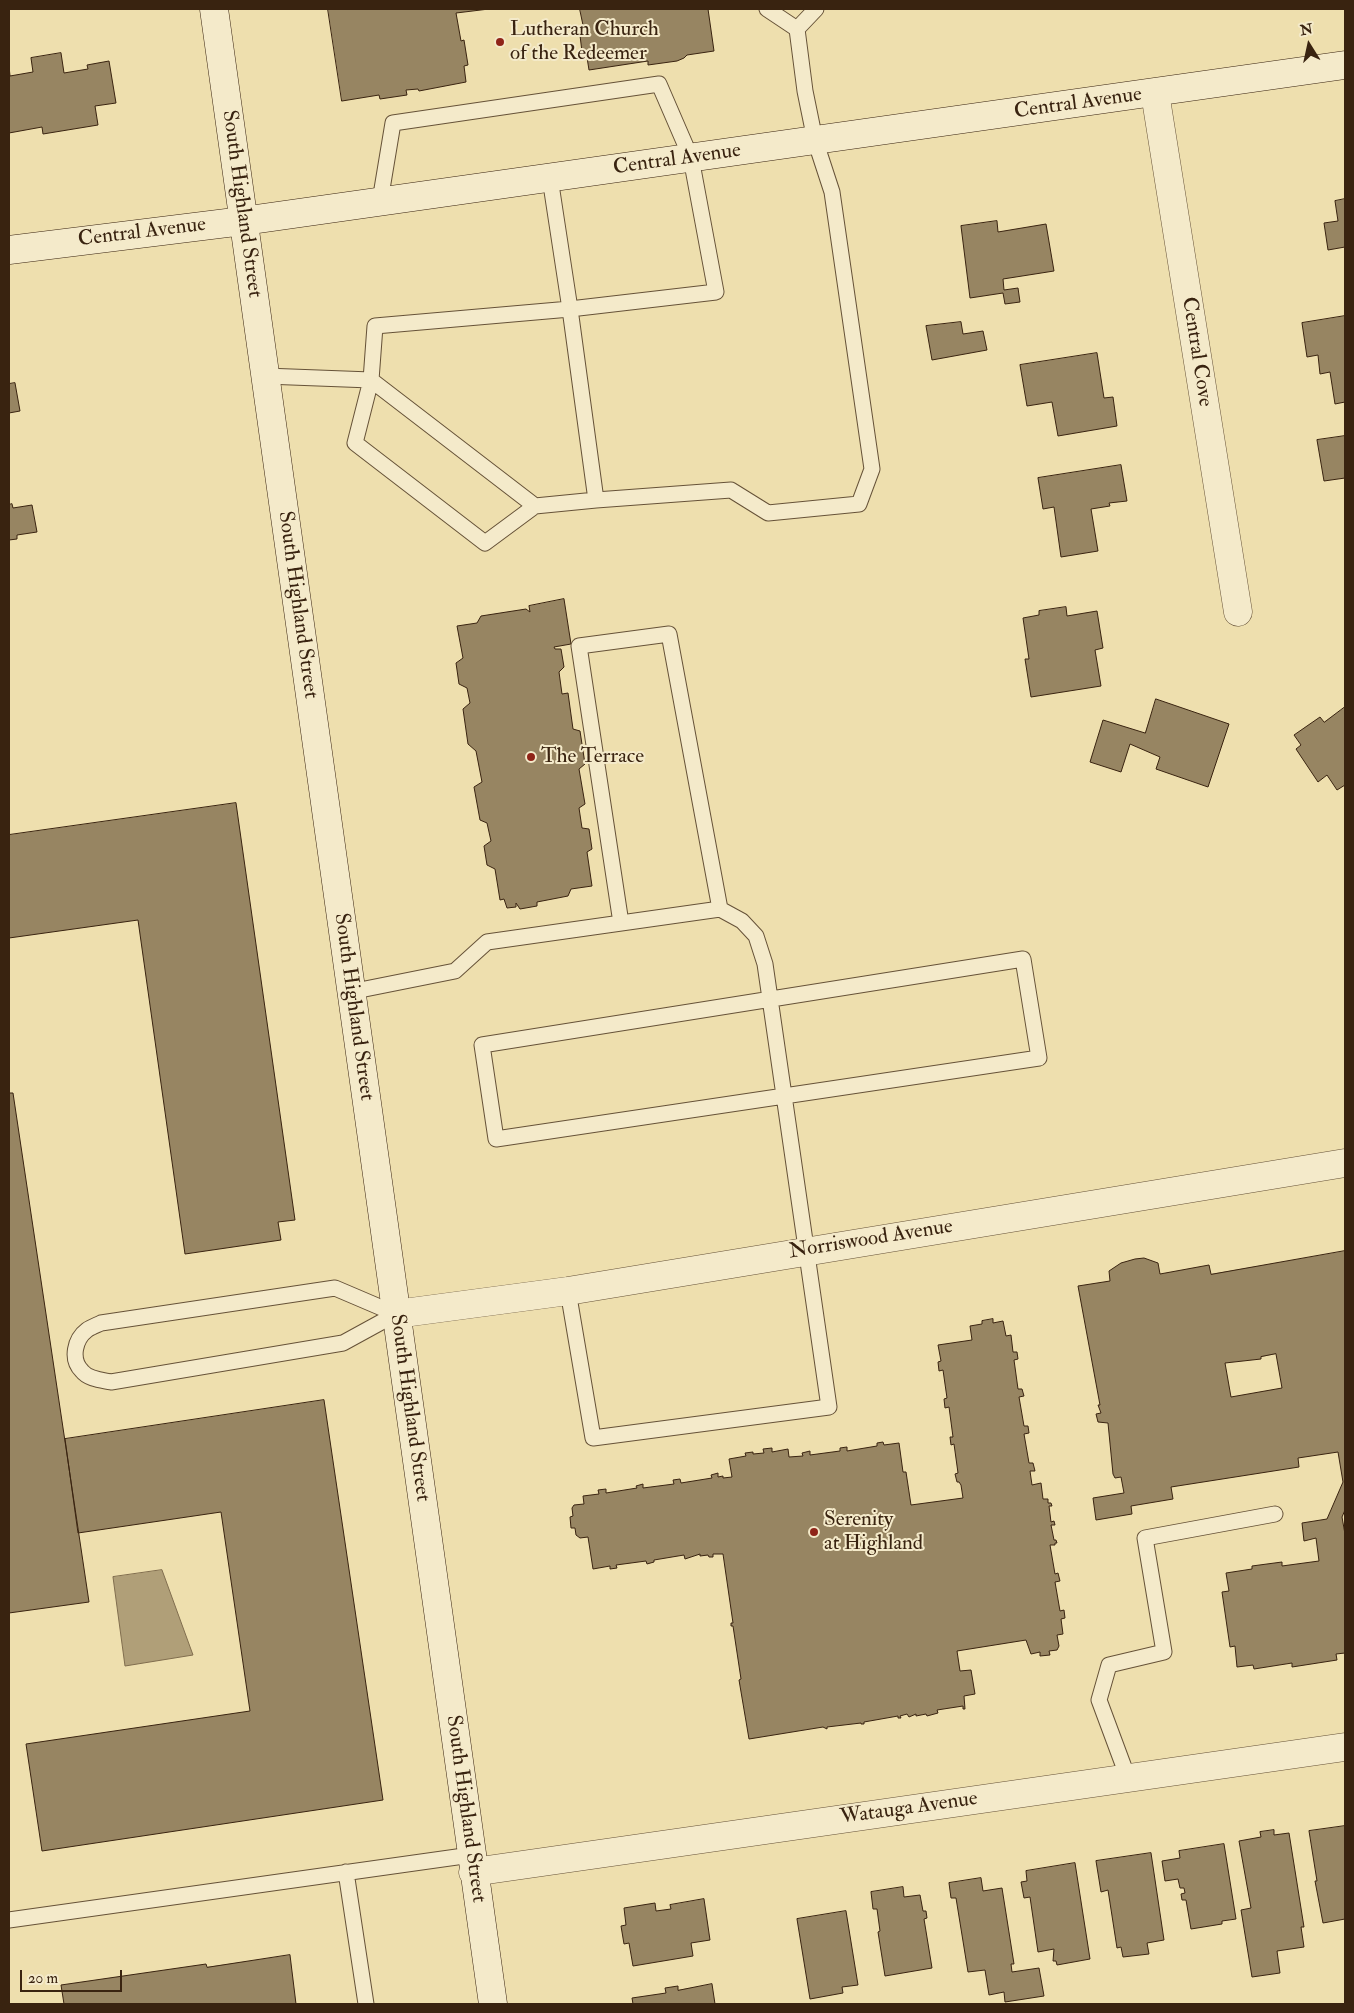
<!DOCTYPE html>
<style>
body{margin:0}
#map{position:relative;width:1354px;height:2013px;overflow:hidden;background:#eedfae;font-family:"IM FELL Double Pica",serif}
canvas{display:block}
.frame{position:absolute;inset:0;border:10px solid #392310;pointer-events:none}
.north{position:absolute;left:1284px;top:20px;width:50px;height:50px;-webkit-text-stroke:4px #f4eaca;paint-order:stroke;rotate:350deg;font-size:14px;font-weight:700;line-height:20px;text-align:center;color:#392310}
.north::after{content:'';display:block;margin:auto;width:18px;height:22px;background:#392310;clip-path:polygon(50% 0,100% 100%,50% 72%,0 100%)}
.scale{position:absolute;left:20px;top:1970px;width:102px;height:22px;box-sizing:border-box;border:2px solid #392310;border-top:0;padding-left:6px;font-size:15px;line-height:18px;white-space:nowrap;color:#392310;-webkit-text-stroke:4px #f4eaca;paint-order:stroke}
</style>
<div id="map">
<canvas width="1354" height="2013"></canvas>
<div class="frame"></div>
<div class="north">N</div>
<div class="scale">20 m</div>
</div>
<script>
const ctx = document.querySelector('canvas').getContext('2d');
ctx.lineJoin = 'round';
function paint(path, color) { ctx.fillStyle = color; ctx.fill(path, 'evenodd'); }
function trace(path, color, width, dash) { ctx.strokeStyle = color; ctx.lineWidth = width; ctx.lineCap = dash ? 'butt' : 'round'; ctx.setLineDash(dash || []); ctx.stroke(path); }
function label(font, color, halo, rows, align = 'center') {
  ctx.font = font + ' "IM FELL Double Pica",serif'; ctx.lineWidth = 4; ctx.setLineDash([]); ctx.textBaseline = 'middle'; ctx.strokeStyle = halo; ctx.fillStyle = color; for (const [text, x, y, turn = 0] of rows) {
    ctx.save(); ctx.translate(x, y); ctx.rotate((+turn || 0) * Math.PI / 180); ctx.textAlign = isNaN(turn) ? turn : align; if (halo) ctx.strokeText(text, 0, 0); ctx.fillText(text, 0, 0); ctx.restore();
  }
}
const water = new Path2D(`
 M 162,1570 L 193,1655 L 125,1666 L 113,1577 Z`);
const building = new Path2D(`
 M 328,9 L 489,9 L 456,13 L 461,41 L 464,40 L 468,65 L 464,66 L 466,82 L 419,91 L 418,89 L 406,90 L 407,95 L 380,99 L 379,95 L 342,101 Z
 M 580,9 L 708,9 L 714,51 L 687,55 L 684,58 L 677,61 L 648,65 L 648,61 L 589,70 L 586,51 L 582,52 L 579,27 L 583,27 Z
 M 61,53 L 64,73 L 88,69 L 87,65 L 109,61 L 116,103 L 95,106 L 98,125 L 43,134 L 42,127 L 9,133 L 9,66 L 10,76 L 33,72 L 31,58 Z
 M 1345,199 L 1345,247 L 1328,250 L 1324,223 L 1338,221 L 1335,201 Z
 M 997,221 L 998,232 L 1046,224 L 1054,271 L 1003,279 L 1004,290 L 1018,288 L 1020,302 L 1005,304 L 1003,293 L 970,298 L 961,226 Z
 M 1345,316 L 1345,402 L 1335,404 L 1330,372 L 1320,374 L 1318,355 L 1307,357 L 1302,323 Z
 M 961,322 L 963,334 L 983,331 L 987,350 L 932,360 L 926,326 Z
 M 1097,353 L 1104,398 L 1113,397 L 1117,426 L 1058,436 L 1052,402 L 1027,406 L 1020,365 Z
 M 15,383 L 20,411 L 9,413 L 9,384 Z
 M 1345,436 L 1345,478 L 1324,481 L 1317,440 Z
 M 1121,465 L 1127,501 L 1109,503 L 1110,506 L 1091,509 L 1098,551 L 1061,557 L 1054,507 L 1043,509 L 1038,478 Z
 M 12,504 L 13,508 L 32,505 L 37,532 L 17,535 L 17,539 L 9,540 L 9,505 Z
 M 564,599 L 571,644 L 554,647 L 555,649 L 561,649 L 564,667 L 559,672 L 562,694 L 568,693 L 573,729 L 580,731 L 585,764 L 579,769 L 585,804 L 579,808 L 582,828 L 589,829 L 592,849 L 587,852 L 592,886 L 571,889 L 568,896 L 537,902 L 537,906 L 520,909 L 516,903 L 516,907 L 507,908 L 504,899 L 500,900 L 495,869 L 487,865 L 484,846 L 491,841 L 487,823 L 480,820 L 474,787 L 482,782 L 476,751 L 468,744 L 463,709 L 470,703 L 467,688 L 459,684 L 456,663 L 463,658 L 457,626 L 477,623 L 481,616 L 526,609 L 530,612 L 529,606 Z
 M 1066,607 L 1067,616 L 1097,611 L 1103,648 L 1095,650 L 1101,686 L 1031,697 L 1025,659 L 1029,659 L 1023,618 L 1039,615 L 1039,611 Z
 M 1156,699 L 1229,724 L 1208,787 L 1156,769 L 1160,757 L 1130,744 L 1121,772 L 1090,762 L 1103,720 L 1145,733 Z
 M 1345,707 L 1345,785 L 1337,790 L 1327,775 L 1318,782 L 1296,749 L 1301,745 L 1294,735 L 1320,717 L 1324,722 Z
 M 236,803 L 295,1220 L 278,1222 L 281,1240 L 185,1254 L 138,920 L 9,938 L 9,835 Z
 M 9,1093 L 13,1093 L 89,1602 L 9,1613 Z
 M 1345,1251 L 1345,1510 L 1342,1517 L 1345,1534 L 1345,1653 L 1336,1654 L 1337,1660 L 1292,1667 L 1292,1663 L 1254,1669 L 1253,1665 L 1237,1667 L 1235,1646 L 1230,1647 L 1222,1592 L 1229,1591 L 1226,1573 L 1252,1569 L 1252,1566 L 1282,1562 L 1282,1566 L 1319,1561 L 1316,1538 L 1304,1541 L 1302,1523 L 1327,1519 L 1343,1482 L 1338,1452 L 1298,1458 L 1299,1467 L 1171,1487 L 1173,1499 L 1131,1506 L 1132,1514 L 1096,1520 L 1093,1498 L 1124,1493 L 1121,1477 L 1115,1478 L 1113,1474 L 1108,1423 L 1098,1422 L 1096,1414 L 1101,1413 L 1098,1405 L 1100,1405 L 1078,1286 L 1110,1281 L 1109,1271 L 1121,1263 L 1135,1259 L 1144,1258 L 1158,1263 L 1160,1274 L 1209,1265 L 1211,1274 ZM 1276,1354 L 1282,1388 L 1231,1397 L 1225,1363 L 1261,1359 L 1261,1357 Z
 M 993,1319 L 993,1323 L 1003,1321 L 1006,1336 L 1011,1335 L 1013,1352 L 1017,1352 L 1018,1359 L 1014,1360 L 1018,1389 L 1022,1389 L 1024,1396 L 1019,1397 L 1024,1426 L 1028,1426 L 1029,1433 L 1024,1434 L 1029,1463 L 1033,1463 L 1035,1471 L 1030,1471 L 1032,1485 L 1041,1483 L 1043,1499 L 1048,1499 L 1048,1503 L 1051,1503 L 1052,1506 L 1049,1506 L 1051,1522 L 1054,1521 L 1055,1525 L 1051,1525 L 1054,1540 L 1056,1540 L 1057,1543 L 1055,1543 L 1055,1545 L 1050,1545 L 1055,1574 L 1058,1573 L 1060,1581 L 1055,1582 L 1060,1611 L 1064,1610 L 1065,1618 L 1061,1619 L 1063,1634 L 1057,1635 L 1059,1646 L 1057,1650 L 1049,1651 L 1050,1655 L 1040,1656 L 1040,1652 L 1031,1654 L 1026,1640 L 957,1651 L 960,1671 L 971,1670 L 975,1694 L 964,1696 L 965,1709 L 963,1709 L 963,1706 L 937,1710 L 938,1713 L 927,1716 L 926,1714 L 916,1716 L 916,1714 L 909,1717 L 907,1714 L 900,1716 L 901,1718 L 898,1718 L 898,1716 L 864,1722 L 864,1724 L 861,1724 L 861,1723 L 827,1727 L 827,1729 L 823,1727 L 749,1739 L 739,1680 L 741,1679 L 733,1626 L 731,1626 L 731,1623 L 733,1623 L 723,1554 L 713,1554 L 713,1557 L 709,1557 L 708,1555 L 700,1556 L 700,1554 L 685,1559 L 684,1555 L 654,1560 L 654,1562 L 647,1564 L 646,1561 L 616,1565 L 617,1568 L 610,1569 L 610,1566 L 593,1569 L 588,1537 L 580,1538 L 576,1535 L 575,1528 L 571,1528 L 570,1517 L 573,1516 L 572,1508 L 574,1505 L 584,1504 L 583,1496 L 599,1494 L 598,1490 L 606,1489 L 606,1493 L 637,1488 L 636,1486 L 643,1484 L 643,1488 L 674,1484 L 673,1480 L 680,1479 L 681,1483 L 712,1478 L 711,1475 L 718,1473 L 718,1477 L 723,1476 L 723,1478 L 732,1477 L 729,1459 L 746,1456 L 745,1453 L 753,1452 L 753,1454 L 764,1453 L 763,1449 L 772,1448 L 772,1452 L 788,1449 L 789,1457 L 803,1456 L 802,1453 L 810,1451 L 810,1455 L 840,1451 L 840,1448 L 847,1447 L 847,1451 L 877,1446 L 877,1443 L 883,1442 L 884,1445 L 899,1443 L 903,1472 L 906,1472 L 911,1505 L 963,1498 L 961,1485 L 959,1482 L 957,1482 L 955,1474 L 958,1473 L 954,1444 L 951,1445 L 950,1437 L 953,1437 L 949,1407 L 945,1408 L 944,1399 L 947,1398 L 943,1370 L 939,1371 L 938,1362 L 941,1361 L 938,1345 L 972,1340 L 970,1326 L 982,1324 L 982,1321 Z
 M 324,1400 L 383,1800 L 42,1851 L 26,1744 L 250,1711 L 221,1512 L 78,1533 L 65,1439 Z
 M 1345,1826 L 1345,1919 L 1323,1923 L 1315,1881 L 1317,1881 L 1309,1831 Z
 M 1274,1830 L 1274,1835 L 1289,1833 L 1304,1927 L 1301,1927 L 1304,1947 L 1277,1951 L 1280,1973 L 1252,1977 L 1241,1910 L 1251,1908 L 1239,1841 L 1261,1837 L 1260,1832 Z
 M 1224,1844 L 1236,1919 L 1222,1921 L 1222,1924 L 1191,1929 L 1186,1900 L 1182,1900 L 1181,1894 L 1185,1893 L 1184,1888 L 1180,1888 L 1178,1879 L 1165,1881 L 1162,1861 L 1180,1858 L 1179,1851 Z
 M 1151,1853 L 1164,1940 L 1147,1943 L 1149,1954 L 1123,1957 L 1121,1947 L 1117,1948 L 1108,1890 L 1101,1892 L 1096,1861 Z
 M 1075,1863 L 1090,1959 L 1057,1965 L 1056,1961 L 1053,1961 L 1054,1949 L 1038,1952 L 1030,1897 L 1024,1898 L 1021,1882 L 1027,1881 L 1026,1871 Z
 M 981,1878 L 983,1891 L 1002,1888 L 1014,1964 L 1011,1964 L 1012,1972 L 1039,1968 L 1044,1996 L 1005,2002 L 1004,1992 L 989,1995 L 985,1970 L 968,1972 L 956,1898 L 951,1898 L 949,1883 Z
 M 903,1887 L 904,1897 L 920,1895 L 923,1911 L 926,1911 L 927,1918 L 924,1919 L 932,1968 L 885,1976 L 878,1932 L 880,1931 L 877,1909 L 873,1909 L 871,1892 Z
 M 704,1899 L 710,1940 L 691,1943 L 693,1956 L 633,1966 L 629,1943 L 624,1944 L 621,1926 L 626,1925 L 624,1908 L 655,1903 L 656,1911 L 671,1909 L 670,1905 Z
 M 846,1911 L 858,1985 L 842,1987 L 843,1993 L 810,1999 L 797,1919 Z
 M 290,1955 L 296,2004 L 64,2004 L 61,1985 L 206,1964 L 207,1967 Z
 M 712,1984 L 715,2004 L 633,2004 L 632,1998 L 666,1993 L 665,1988 L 678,1986 L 678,1990 Z`);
const lane = new Path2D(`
 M 767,9 L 797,29
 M 380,201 L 393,123 L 659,84 L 691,158 L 716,292 L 570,309 L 596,500 L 535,506 L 371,380 L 355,443 L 485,543 L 535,506
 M 265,376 L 371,380 L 375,326 L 570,309 L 550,178
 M 596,500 L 731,490 L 768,513 L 859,504 L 872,469 L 832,192 L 815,140 L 805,91 L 797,29 L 816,9
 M 621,923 L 579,646 L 669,634 L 720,909
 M 1023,959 L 1039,1058 L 496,1139 L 482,1045 Z
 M 350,992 L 455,971 L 487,942 L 720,909 L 742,921 L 756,936 L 765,964 L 829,1407 L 593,1438 L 568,1291
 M 335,1288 L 396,1314 L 343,1343 L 111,1382 C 101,1380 88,1379 82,1371 C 70,1359 75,1339 87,1330 C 91,1327 97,1325 101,1323 Z
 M 1128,1778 L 1099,1700 L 1109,1665 L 1164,1652 L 1145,1538 L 1275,1514
 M 346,1872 L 366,2004
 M 9,1920 L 471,1855`);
const street = new Path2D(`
 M 1155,93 L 1238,612
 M 396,1314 L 568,1291 L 1345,1163
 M 473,1872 L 1345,1747`);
const secondary = new Path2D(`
 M 214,9 L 493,2004
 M 9,250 L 243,221 L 1345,65`);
const markers = [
 [500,42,5,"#8f2418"],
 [531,757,5,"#8f2418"],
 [814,1532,5,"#8f2418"]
];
const poiNames = [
 ["Lutheran Church",510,30],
 ["of the Redeemer",510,54],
 ["The Terrace",541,757],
 ["Serenity",824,1520],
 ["at Highland",824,1544]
];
const streetNames = [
 ["Central Avenue",1078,104,-8],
 ["Central Avenue",677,160,-8],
 ["South Highland Street",241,204,82],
 ["Central Avenue",142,233,-7],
 ["Central Cove",1196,352,81],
 ["South Highland Street",297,605,82],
 ["South Highland Street",353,1007,82],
 ["Norriswood Avenue",871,1240,-9],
 ["South Highland Street",409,1408,82],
 ["South Highland Street",465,1809,82],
 ["Watauga Avenue",909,1809,-8]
];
paint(water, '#b09f78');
trace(water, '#806d4e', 1);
paint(building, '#978562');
trace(building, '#392310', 1);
trace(lane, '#665238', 17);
trace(street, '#665238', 29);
trace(secondary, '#392310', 29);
trace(lane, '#f4eaca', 15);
trace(street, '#f4eaca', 28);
trace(secondary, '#f4eaca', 28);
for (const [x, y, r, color] of markers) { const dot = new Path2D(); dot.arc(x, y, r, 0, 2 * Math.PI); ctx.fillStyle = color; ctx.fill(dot); trace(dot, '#f4eaca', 2); }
label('21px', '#392310', '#f4eaca', poiNames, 'left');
label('21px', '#392310', '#f4eaca', streetNames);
</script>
